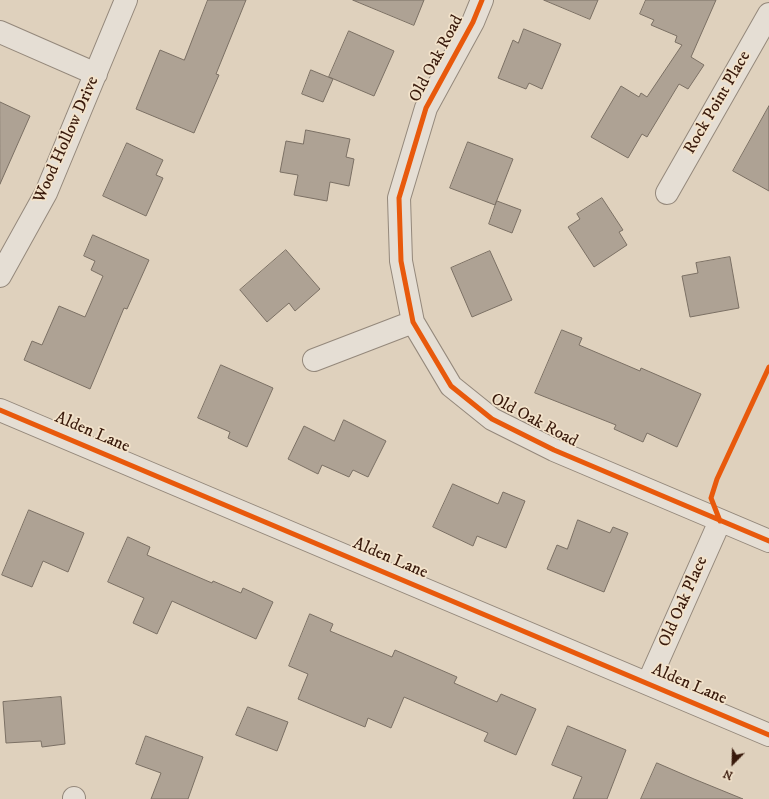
<!DOCTYPE html>
<style>
body{margin:0}
#map{position:relative;width:769px;height:799px;overflow:hidden;background:#dfd1bd;font-family:"IM FELL DW Pica",serif}
canvas{display:block}
.north{position:absolute;left:713px;top:743px;width:40px;height:40px;-webkit-text-stroke:3px #f3e3cb;paint-order:stroke;rotate:203deg;font-size:11px;font-weight:700;line-height:16px;text-align:center;color:#391a0c}
.north::after{content:'';display:block;margin:auto;width:14px;height:18px;background:#391a0c;clip-path:polygon(50% 0,100% 100%,50% 72%,0 100%)}
</style>
<div id="map">
<canvas width="769" height="799"></canvas>
<div class="north">N</div>
</div>
<script>
const ctx = document.querySelector('canvas').getContext('2d');
ctx.lineJoin = 'round';
function paint(path, color) { ctx.fillStyle = color; ctx.fill(path, 'evenodd'); }
function trace(path, color, width, dash) { ctx.strokeStyle = color; ctx.lineWidth = width; ctx.lineCap = dash ? 'butt' : 'round'; ctx.setLineDash(dash || []); ctx.stroke(path); }
function label(font, color, halo, rows, align = 'center') {
  ctx.font = font + ' "IM FELL DW Pica",serif'; ctx.lineWidth = 3.5; ctx.setLineDash([]); ctx.textBaseline = 'middle'; ctx.strokeStyle = halo; ctx.fillStyle = color; for (const [text, x, y, turn = 0] of rows) {
    ctx.save(); ctx.translate(x, y); ctx.rotate((+turn || 0) * Math.PI / 180); ctx.textAlign = isNaN(turn) ? turn : align; if (halo) ctx.strokeText(text, 0, 0); ctx.fillText(text, 0, 0); ctx.restore();
  }
}
const building = new Path2D(`
 M 208,0 L 246,0 L 216,74 L 219,75 L 194,133 L 136,109 L 160,50 L 184,60 Z
 M 353,0 L 424,0 L 414,25 Z
 M 544,0 L 598,0 L 590,19 Z
 M 646,0 L 716,0 L 691,57 L 704,65 L 688,89 L 679,84 L 647,137 L 642,134 L 628,158 L 591,137 L 621,86 L 639,97 L 641,93 L 647,97 L 682,45 L 675,42 L 677,36 L 651,25 L 654,20 L 640,14 Z
 M 524,29 L 561,44 L 542,89 L 529,83 L 526,89 L 498,78 L 513,40 L 518,43 Z
 M 349,31 L 394,51 L 374,96 L 329,77 Z
 M 311,70 L 333,79 L 323,102 L 302,94 Z
 M 0,102 L 30,116 L 0,184 Z
 M 769,106 L 769,191 L 733,171 Z
 M 306,130 L 350,139 L 346,157 L 354,159 L 349,186 L 330,182 L 327,201 L 294,195 L 298,175 L 280,172 L 286,141 L 303,144 Z
 M 468,142 L 513,159 L 495,205 L 450,188 Z
 M 127,143 L 163,160 L 156,175 L 163,178 L 146,216 L 103,196 Z
 M 602,198 L 623,230 L 619,232 L 627,245 L 594,267 L 568,227 L 580,219 L 577,214 Z
 M 497,201 L 521,210 L 512,233 L 489,224 Z
 M 93,235 L 149,260 L 127,309 L 124,308 L 90,389 L 24,360 L 32,341 L 42,345 L 59,306 L 85,317 L 103,276 L 91,270 L 95,261 L 84,256 Z
 M 286,250 L 320,289 L 295,311 L 289,303 L 267,322 L 240,290 Z
 M 490,251 L 512,300 L 472,317 L 451,268 Z
 M 730,257 L 739,308 L 690,317 L 682,276 L 698,273 L 696,263 Z
 M 562,330 L 582,338 L 579,345 L 640,371 L 641,368 L 701,394 L 677,447 L 647,433 L 643,442 L 614,429 L 616,425 L 535,393 Z
 M 221,365 L 273,388 L 247,447 L 228,438 L 230,432 L 198,418 Z
 M 344,420 L 386,441 L 368,477 L 353,470 L 349,477 L 322,465 L 318,474 L 288,459 L 304,426 L 334,441 Z
 M 453,484 L 498,504 L 503,492 L 525,501 L 506,548 L 477,536 L 473,546 L 433,527 Z
 M 29,510 L 84,533 L 68,572 L 43,561 L 32,587 L 2,575 Z
 M 578,520 L 610,533 L 613,527 L 628,533 L 604,592 L 547,569 L 557,545 L 567,549 Z
 M 128,537 L 150,547 L 147,555 L 212,583 L 213,581 L 241,593 L 243,588 L 273,602 L 256,639 L 172,601 L 157,634 L 133,623 L 144,598 L 108,582 Z
 M 310,614 L 333,624 L 330,631 L 392,657 L 395,650 L 457,677 L 454,683 L 497,702 L 501,694 L 536,709 L 516,755 L 484,741 L 488,733 L 404,697 L 391,728 L 368,718 L 365,727 L 298,699 L 308,674 L 289,666 Z
 M 61,697 L 65,744 L 42,747 L 41,741 L 6,743 L 3,702 Z
 M 248,707 L 288,722 L 277,751 L 236,735 Z
 M 568,726 L 626,750 L 607,799 L 573,799 L 582,777 L 552,765 Z
 M 146,736 L 203,757 L 188,799 L 151,799 L 161,773 L 136,764 Z
 M 657,763 L 694,779 L 743,799 L 641,799 Z`);
const minor = new Path2D(`
 M 482,0 L 473,22 L 426,108 L 399,198 L 401,261 L 413,322 L 451,386 L 492,419 L 554,450 L 769,541
 M 0,32 L 96,74
 M 667,193 L 769,14
 M 0,276 L 46,193 L 126,0
 M 314,360 L 413,322
 M 648,683 L 720,521
 M 74,799 L 74,798`);
const tertiary = new Path2D(`
 M 0,410 L 769,735`);
const cycleway = new Path2D(`
 M 482,0 L 473,22 L 426,108 L 399,198 L 401,261 L 413,322 L 451,386 L 492,419 L 554,450 L 769,541
 M 0,410 L 769,735
 M 720,521 L 711,498 L 717,479 L 769,367`);
const streetNames = [
 ["Old Oak Road",437,59,-62],
 ["Rock Point Place",718,103,-60],
 ["Wood Hollow Drive",67,140,-66],
 ["Old Oak Road",534,421,28],
 ["Alden Lane",92,433,23],
 ["Alden Lane",390,559,23],
 ["Old Oak Place",684,602,-66],
 ["Alden Lane",689,685,23]
];
paint(building, '#aea294');
trace(building, '#7b7064', 1);
trace(minor, '#94887b', 24);
trace(tertiary, '#94887b', 24);
trace(minor, '#e5ded4', 22);
trace(tertiary, '#e5ded4', 22);
trace(cycleway, '#e8590c', 5);
label('17px', '#391a0c', '#f3e3cb', streetNames);
</script>
